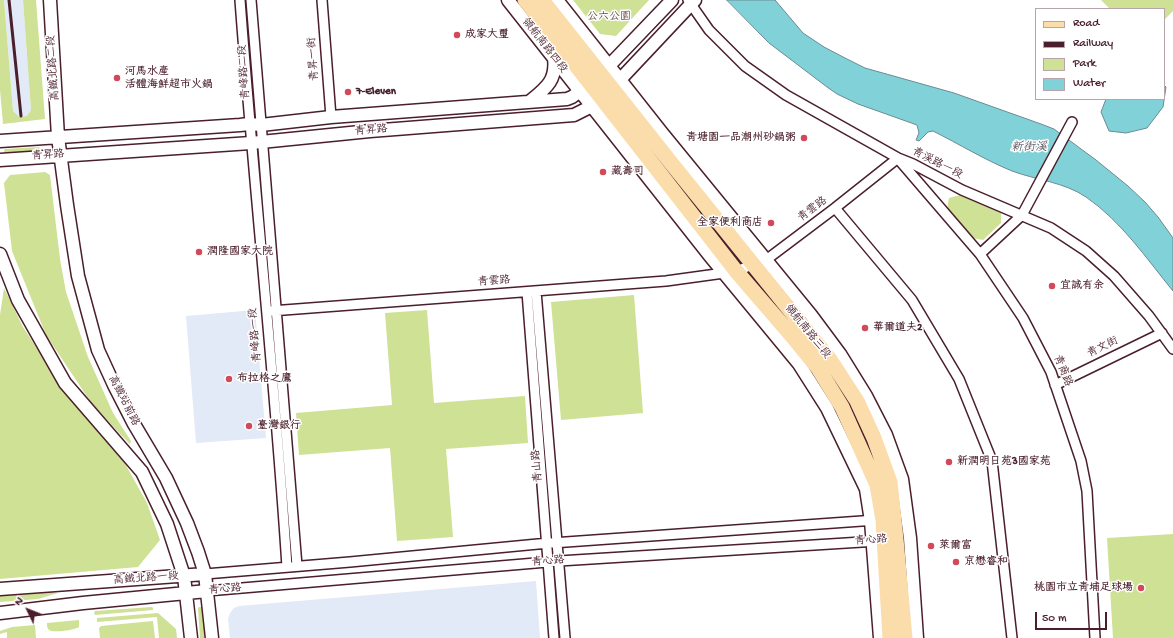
<!DOCTYPE html>
<meta charset="utf-8">
<style>
body{margin:0}
#map{position:relative;width:1173px;height:638px;overflow:hidden;background:#fff;font-family:"Gochi Hand",sans-serif}
canvas{display:block}
.legend{position:absolute;left:1035px;top:8px;width:130px;height:92px;box-sizing:border-box;background:#fff;border:1px solid #b7a5aa;margin:0;padding:5px 7px;list-style:none;font-size:12px;color:#4a1f2b}
.legend li{display:flex;align-items:center;gap:8px;height:20px}
.legend b{width:20px;border:1px solid #b7a5aa}
.north{position:absolute;left:8px;top:590px;width:40px;height:40px;-webkit-text-stroke:3px #fff;paint-order:stroke;rotate:313deg;font-size:11px;font-weight:700;line-height:16px;text-align:center;color:#4a1f2b}
.north::after{content:'';display:block;margin:auto;width:14px;height:18px;background:#4a1f2b;clip-path:polygon(50% 0,100% 100%,50% 72%,0 100%)}
.scale{position:absolute;left:1035px;top:612px;width:72px;height:18px;box-sizing:border-box;border:2px solid #4a1f2b;border-top:0;padding-left:5px;font-size:12px;line-height:14px;white-space:nowrap;color:#4a1f2b;-webkit-text-stroke:3px #fff;paint-order:stroke}
</style>
<div id="map">
<canvas width="1173" height="638"></canvas>
<ul class="legend">
<li><b style="height:5px;background:#fbddab"></b>Road</li>
<li><b style="height:5px;background:#4a1f2b"></b>Railway</li>
<li><b style="height:11px;background:#cfe195"></b>Park</li>
<li><b style="height:11px;background:#81d2d8"></b>Water</li>
</ul>
<div class="north">N</div>
<div class="scale">50 m</div>
</div>
<script>
const ctx = document.querySelector('canvas').getContext('2d');
ctx.lineJoin = 'round';
function paint(path, color) { ctx.fillStyle = color; ctx.fill(path, 'evenodd'); }
function trace(path, color, width, dash) { ctx.strokeStyle = color; ctx.lineWidth = width; ctx.lineCap = dash ? 'butt' : 'round'; ctx.setLineDash(dash || []); ctx.stroke(path); }
function label(font, color, halo, rows, align = 'center') {
  ctx.font = font + ' "Gochi Hand","LXGW WenKai TC",sans-serif'; ctx.lineWidth = 3; ctx.setLineDash([]); ctx.textBaseline = 'middle'; ctx.strokeStyle = halo; ctx.fillStyle = color; for (const [text, x, y, turn = 0] of rows) {
    ctx.save(); ctx.translate(x, y); ctx.rotate((+turn || 0) * Math.PI / 180); ctx.textAlign = isNaN(turn) ? turn : align; if (halo) ctx.strokeText(text, 0, 0); ctx.fillText(text, 0, 0); ctx.restore();
  }
}
const built = new Path2D(`
 M 4,0 L 23,0 L 31,110 L 27,116 L 18,117 L 13,111 Z
 M 255,310 L 266,438 L 196,443 L 186,316 Z
 M 536,581 L 540,638 L 230,638 L 228,619 L 230,613 L 234,608 L 239,606 Z`);
const green = new Path2D(`
 M 0,0 L 4,0 L 13,111 L 19,117 L 27,116 L 31,110 L 23,0 L 36,0 L 45,119 L 3,124 L 0,90 Z
 M 573,0 L 649,0 L 616,36 L 600,34 Z
 M 1101,0 L 1173,0 L 1173,11 L 1164,20 L 1164,9 L 1110,9 Z
 M 39,147 L 40,149 L 39,151 L 6,153 L 4,153 L 4,151 L 5,149 Z
 M 45,172 L 50,175 L 60,259 L 66,292 L 88,357 L 113,413 L 131,441 L 130,444 L 120,434 L 90,401 L 46,335 L 12,251 L 4,183 L 10,175 Z
 M 960,195 L 1001,213 L 1001,223 L 983,240 L 973,238 L 947,209 L 949,198 Z
 M 4,288 L 23,327 L 53,373 L 75,404 L 123,460 L 147,503 L 160,540 L 138,567 L 0,579 L 0,315 Z
 M 634,295 L 643,413 L 561,420 L 551,302 Z
 M 427,310 L 434,403 L 525,396 L 528,443 L 446,449 L 453,537 L 397,541 L 390,448 L 299,455 L 296,413 L 392,405 L 385,313 Z
 M 1173,534 L 1173,638 L 1113,638 L 1107,538 Z
 M 51,592 L 58,593 L 38,599 L 0,602 L 0,596 Z
 M 152,607 L 153,608 L 153,610 L 95,615 L 94,613 L 95,611 Z
 M 199,607 L 202,607 L 202,608 L 205,638 L 200,638 L 198,608 Z
 M 158,613 L 176,629 L 177,638 L 159,638 L 157,617 L 97,622 L 97,618 Z
 M 79,620 L 79,627 C 75,630 53,633 49,630 C 47,628 47,626 47,623 Z
 M 153,621 L 155,638 L 100,638 L 99,628 L 101,626 Z
 M 35,625 L 36,638 L 7,638 L 7,632 L 0,634 L 0,631 L 12,627 Z`);
const water = new Path2D(`
 M 727,0 L 775,0 L 803,33 L 824,47 L 845,58 L 865,68 L 954,93 L 1041,124 L 1054,129 L 1096,160 L 1128,186 L 1145,202 L 1158,217 L 1173,238 L 1173,291 C 1146,258 1122,222 1086,197 C 1064,182 1036,180 1012,171 C 985,160 959,144 933,131 L 928,132 L 919,141 L 916,140 L 919,133 L 917,125 L 858,104 L 837,94 L 827,87 L 769,43 Z
 M 1164,85 L 1166,87 L 1163,107 L 1147,128 L 1126,133 L 1109,131 L 1101,112 L 1106,99 L 1164,99 Z`);
const minor = new Path2D(`
 M 240,0 C 254,189 275,378 287,567
 M 251,0 L 297,566
 M 322,0 L 331,117
 M 688,0 L 709,30 L 745,66 L 786,95 L 898,158 L 913,164 L 962,190 L 1051,228 L 1086,251 L 1114,276 L 1149,316 L 1173,349
 M 900,161 L 980,254 L 1023,318 L 1051,372 L 1081,461 L 1087,491 L 1095,638
 M 835,208 L 912,300 L 959,379 L 992,461 L 1012,638
 M 980,254 L 1022,215 L 1072,122
 M 736,271 L 766,260 L 835,208 L 898,158
 M 536,291 L 565,638
 M 527,292 L 554,638
 M 271,311 L 666,281 L 724,273
 M 1055,385 L 1162,333
 M 205,574 L 350,562 L 538,544 L 876,520
 M 207,591 L 559,561 L 878,541`);
const tertiary = new Path2D(`
 M 50,0 L 58,137 L 67,205 L 78,276 L 98,350 L 114,385 L 134,424 L 166,478 L 187,523 L 198,552 L 205,574 L 212,638
 M 508,0 L 710,256 L 799,364 L 827,408 L 866,489 L 871,521 L 880,638
 M 557,0 L 662,133 L 811,315 L 840,354 L 866,396 L 886,435 L 902,479 L 910,538 L 917,638
 M 604,71 L 672,0
 M 615,85 L 695,0
 M 529,102 C 545,89 557,81 554,58
 M 0,141 L 240,125 L 249,124 L 261,125 L 331,117 L 567,99 L 572,97 L 587,86
 M 0,160 L 251,143 L 370,131 L 574,115 L 592,106 L 597,101
 M 0,254 L 18,300 L 65,383 L 142,472 L 167,524 L 184,576 L 191,638
 M 0,589 L 205,574
 M 0,613 L 83,603 L 207,591`);
const primary = new Path2D(`
 M 525,0 L 736,271 L 792,336 L 818,368 L 842,407 L 877,485 L 883,520 L 890,638
 M 542,0 L 672,164 L 831,361 L 857,401 L 874,438 L 890,482 L 896,539 L 905,638`);
const rail = new Path2D(`
 M 9,0 L 21,116`);
const markers = [
 [457,35,4,"#d1495b"],
 [117,78,4,"#d1495b"],
 [348,92,4,"#d1495b"],
 [804,138,4,"#d1495b"],
 [603,172,4,"#d1495b"],
 [771,223,4,"#d1495b"],
 [199,252,4,"#d1495b"],
 [1052,286,4,"#d1495b"],
 [865,328,4,"#d1495b"],
 [229,379,4,"#d1495b"],
 [249,426,4,"#d1495b"],
 [949,462,4,"#d1495b"],
 [931,546,4,"#d1495b"],
 [956,562,4,"#d1495b"],
 [1141,588,4,"#d1495b"]
];
const parkNames = [
 ["公六公園",609,17]
];
const poiNames = [
 ["成家大璽",465,35],
 ["河馬水產",125,72],
 ["活體海鮮超市火鍋",125,85],
 ["7-Eleven",356,92],
 ["青塘園一品潮州砂鍋粥",796,138,"right"],
 ["藏壽司",611,172],
 ["全家便利商店",763,223,"right"],
 ["潤隆國家大院",207,252],
 ["宜誠有余",1060,286],
 ["華爾道夫2",873,328],
 ["布拉格之鷹",237,379],
 ["臺灣銀行",257,426],
 ["新潤明日苑3國家苑",957,462],
 ["萊爾富",939,546],
 ["京懋睿和",964,562],
 ["桃園市立青埔足球場",1133,588,"right"]
];
const streetNames = [
 ["領航南路四段",544,46,52],
 ["青昇一街",314,59,-94],
 ["高鐵北路二段",54,68,-94],
 ["青峰路二段",245,72,-94],
 ["青昇路",371,131,-5],
 ["青昇路",48,156,-4],
 ["青溪路一段",937,164,27],
 ["青雲路",813,210,-37],
 ["青雲路",494,282,-4],
 ["領航南路三段",807,332,51],
 ["青峰路一段",256,335,-95],
 ["青文街",1103,348,-26],
 ["青商路",1062,371,68],
 ["高鐵站前路",123,401,63],
 ["青山路",538,466,-95],
 ["青心路",871,541,-4],
 ["青心路",548,562,-5],
 ["高鐵北路一段",146,579,-4],
 ["青心路",225,590,-5]
];
const waterNames = [
 ["新街溪",1029,148]
];
paint(built, '#e2e9f7');
paint(green, '#cfe195');
paint(water, '#81d2d8');
trace(water, '#6b8a93', 1);
trace(minor, '#4a1f2b', 12);
trace(tertiary, '#4a1f2b', 15);
trace(primary, '#4a1f2b', 18);
trace(minor, '#fff', 9);
trace(tertiary, '#fff', 12);
trace(primary, '#fbddab', 15);
trace(rail, '#4a1f2b', 3);
for (const [x, y, r, color] of markers) { const dot = new Path2D(); dot.arc(x, y, r, 0, 2 * Math.PI); ctx.fillStyle = color; ctx.fill(dot); trace(dot, '#fff', 1.5); }
label('11px', '#6b5046', '#fff', parkNames);
label('bold 11px', '#4a1f2b', '#fff', poiNames, 'left');
label('11px', '#4a1f2b', '#fff', streetNames);
label('italic 12px', '#5a555f', '#fff', waterNames);
</script>
